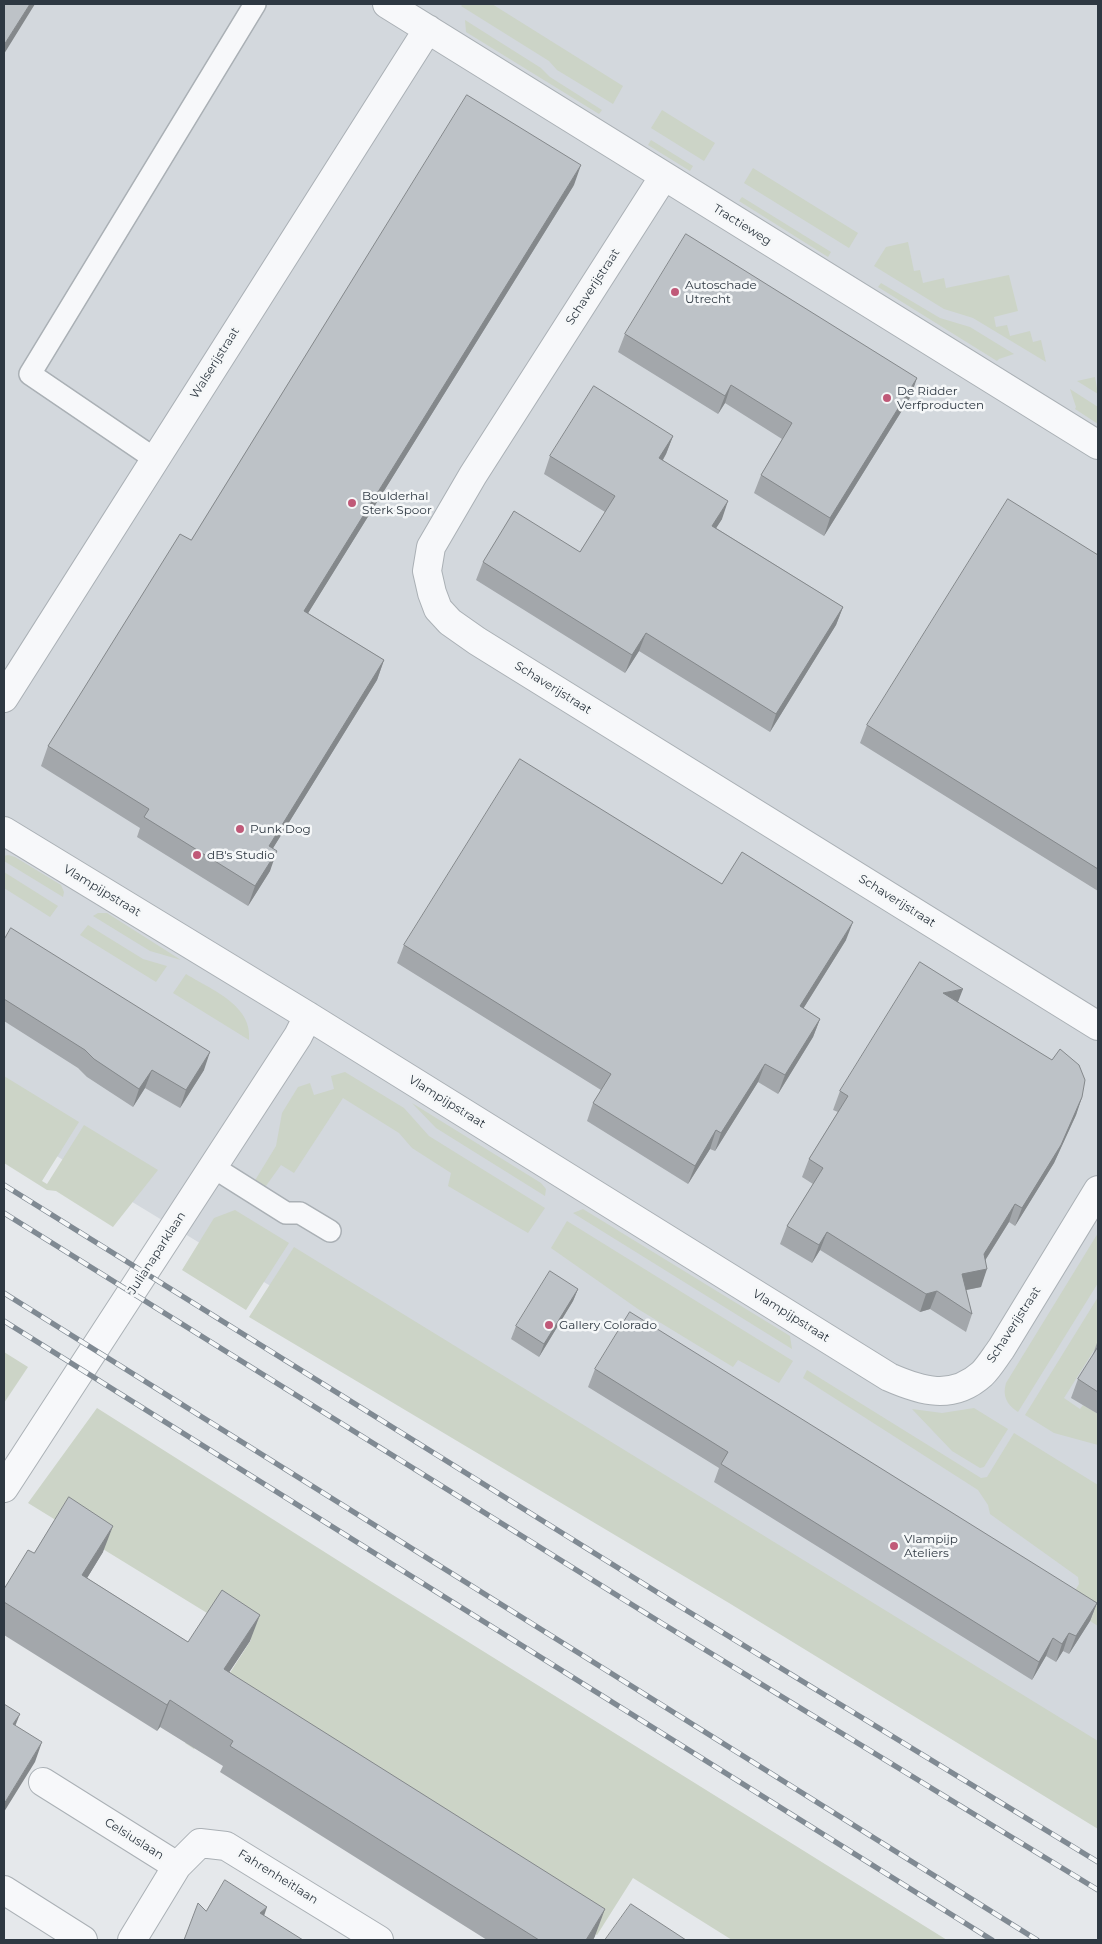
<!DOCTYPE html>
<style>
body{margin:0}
#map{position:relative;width:1102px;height:1944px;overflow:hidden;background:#e5e8eb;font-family:Montserrat,sans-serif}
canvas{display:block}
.frame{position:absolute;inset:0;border:5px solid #2e3842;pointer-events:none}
</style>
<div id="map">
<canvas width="1102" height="1944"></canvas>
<div class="frame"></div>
</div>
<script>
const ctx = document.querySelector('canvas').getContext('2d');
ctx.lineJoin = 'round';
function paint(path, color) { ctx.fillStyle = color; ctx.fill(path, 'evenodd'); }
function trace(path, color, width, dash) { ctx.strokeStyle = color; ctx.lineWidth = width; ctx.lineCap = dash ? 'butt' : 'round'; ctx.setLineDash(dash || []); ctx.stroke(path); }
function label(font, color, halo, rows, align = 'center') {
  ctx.font = font + ' Montserrat,sans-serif'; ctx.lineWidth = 5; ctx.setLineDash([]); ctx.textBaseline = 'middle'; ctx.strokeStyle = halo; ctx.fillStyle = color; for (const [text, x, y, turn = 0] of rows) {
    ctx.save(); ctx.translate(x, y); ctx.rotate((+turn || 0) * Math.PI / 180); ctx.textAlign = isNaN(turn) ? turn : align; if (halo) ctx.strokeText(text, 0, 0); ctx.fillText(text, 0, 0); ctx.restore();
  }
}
const built = new Path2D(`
 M 4,4 L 1098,4 L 1098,1789 L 4,1124 Z`);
const green = new Path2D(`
 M 463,4 L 492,4 L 623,86 L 613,104 L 557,70 L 549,61 L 461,6 Z
 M 465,20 L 541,68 L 550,77 L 602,110 L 599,114 L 466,32 Z
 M 662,110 L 715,143 L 704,161 L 651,128 Z
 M 651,140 L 693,166 L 690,171 L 648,145 Z
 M 753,168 L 858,233 L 849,248 L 744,183 Z
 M 742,197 L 831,252 L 828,257 L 739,201 Z
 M 908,242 L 914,271 L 920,270 L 923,283 L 944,278 L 946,288 L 1009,275 L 1018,311 L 994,317 L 996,327 L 1007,325 L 1010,336 L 1030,331 L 1033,342 L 1041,340 L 1046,362 L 973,318 L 944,309 L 874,266 L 886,247 Z
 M 881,283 L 940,318 L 970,327 L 1014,354 L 999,359 L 997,361 L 878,287 Z
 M 1095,377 L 1098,394 L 1077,381 Z
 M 1070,389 L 1098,407 L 1098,424 L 1075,409 L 1076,407 Z
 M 8,855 L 15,857 L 61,885 L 64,892 L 63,897 L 4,861 L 4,856 Z
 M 4,872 L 58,906 L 50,917 L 4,888 Z
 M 98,913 L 107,913 L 181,960 L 150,951 L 93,916 Z
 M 88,925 L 143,959 L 167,966 L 156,982 L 80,935 Z
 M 186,974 C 210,989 253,1005 249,1040 L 173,993 Z
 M 345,1072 L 404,1108 L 429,1136 L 545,1208 L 528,1233 L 448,1186 L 451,1173 L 412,1148 L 399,1133 L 343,1098 L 294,1173 L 281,1165 L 263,1190 L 254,1182 L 276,1146 L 282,1113 L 298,1087 L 310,1083 L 314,1095 L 334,1089 L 331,1076 Z
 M 4,1076 L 79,1122 L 42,1181 L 47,1184 L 84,1125 L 158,1170 L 113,1227 L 56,1191 L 47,1190 L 4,1163 Z
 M 412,1103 L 541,1183 L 546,1189 L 545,1196 L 436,1128 Z
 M 583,1209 L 790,1336 L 792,1349 L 573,1213 Z
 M 235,1210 L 289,1243 L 246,1310 L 182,1270 L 214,1218 Z
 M 567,1221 L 793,1361 L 779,1383 L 738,1360 L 733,1367 L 638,1309 L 551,1248 Z
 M 1098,1233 L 1098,1283 L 1018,1412 C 1007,1405 1002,1396 1006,1383 Z
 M 294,1247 L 1098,1741 L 1098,1829 L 729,1603 L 249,1317 Z
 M 1098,1297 L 1098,1344 L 1064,1398 L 1080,1409 L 1083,1405 L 1098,1414 L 1098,1445 L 1054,1433 L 1025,1415 Z
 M 4,1352 L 28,1367 L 4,1403 Z
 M 807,1370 L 981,1478 L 987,1477 L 1014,1433 L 1098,1485 L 1098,1626 L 1066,1606 L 1079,1584 L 1078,1577 L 990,1514 L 988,1505 L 978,1490 L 803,1378 Z
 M 97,1408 L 372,1582 L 947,1940 L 732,1940 L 633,1878 L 597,1935 L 225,1700 L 194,1749 L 185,1743 L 251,1640 L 28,1503 Z
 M 974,1408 L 1008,1429 L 984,1467 L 980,1468 L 952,1451 L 912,1409 L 942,1413 Z`);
const lane = new Path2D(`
 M 155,459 L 30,374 L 255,4
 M 213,1167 L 286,1213 L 300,1213 L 330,1231`);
const street = new Path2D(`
 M 387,4 L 1098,445
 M 664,176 L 473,475 L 431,547 L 427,571 L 432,593 L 438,609 L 450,622 L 477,641 L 1098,1026
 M 4,698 L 428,29
 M 4,831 L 308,1016 L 889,1377 C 921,1391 952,1401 982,1374 C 989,1367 995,1357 1001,1349 L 1098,1190
 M 4,1488 L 298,1036 L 308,1016
 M 43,1782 L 177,1866 L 132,1940
 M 177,1866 L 200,1843 L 226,1846 L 379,1940
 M 4,1890 L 83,1940`);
const rail = new Path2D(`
 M 4,1185 L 676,1604 L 1098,1862
 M 4,1213 L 663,1624 L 1098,1890
 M 4,1293 L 1037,1940
 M 4,1321 L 992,1940`);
const wall = new Path2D(`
 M 574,185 L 308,613 L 384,660 L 377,680 L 273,848 L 270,871 L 248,906 L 137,837 L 140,828 L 41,766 L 48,746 Z
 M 625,334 L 911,396 L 824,536 L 754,493 L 761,475 L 782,439 L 725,403 L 718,414 L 618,352 Z
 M 673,436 L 666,454 L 663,460 L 722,519 L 716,528 L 843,607 L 836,625 L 770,732 L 639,651 L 625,673 L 476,580 L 483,562 L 580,552 L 605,512 L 544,474 L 550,456 Z
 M 1098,555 L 1098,891 L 860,743 L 867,725 Z
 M 722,884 L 846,940 L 803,1009 L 820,1019 L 813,1037 L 778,1094 L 758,1082 L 715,1151 L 710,1149 L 688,1184 L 587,1121 L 593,1103 L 601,1090 L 397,963 L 404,945 Z
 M 4,940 L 204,1070 L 180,1108 L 145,1088 L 133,1107 L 87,1077 L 78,1068 L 4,1021 Z
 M 958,1002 L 1082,1097 L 1076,1115 L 1054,1163 L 1015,1226 L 1009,1222 L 986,1259 L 981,1287 L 966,1290 L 972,1314 L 966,1332 L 930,1309 L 920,1312 L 820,1250 L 812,1263 L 780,1244 L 787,1226 L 813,1184 L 802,1177 L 809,1159 L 838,1112 L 833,1110 L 840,1091 Z
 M 578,1289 L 573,1301 L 539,1357 L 511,1339 L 516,1326 Z
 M 1098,1340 L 1098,1414 L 1071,1398 L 1078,1379 L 1092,1357 Z
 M 595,1369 L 1097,1603 L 1090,1621 L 1069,1654 L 1063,1651 L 1056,1662 L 1046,1656 L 1032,1680 L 714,1482 L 719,1468 L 588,1387 Z
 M 103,1552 L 87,1578 L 188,1642 L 250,1641 L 229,1672 L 595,1936 L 593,1940 L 487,1940 L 220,1772 L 223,1766 L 160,1727 L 157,1731 L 4,1635 L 4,1589 L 34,1553 Z`);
const shadedWall = new Path2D(`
 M 30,4 L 35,4 L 4,54 L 4,45 Z
 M 581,165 L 574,185 L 297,631 L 304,611 Z
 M 917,378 L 911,396 L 824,536 L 830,518 Z
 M 731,385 L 725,403 L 718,414 L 725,396 Z
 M 673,436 L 666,454 L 653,476 L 659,458 Z
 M 728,501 L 722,519 L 706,544 L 712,526 Z
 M 843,607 L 836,625 L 770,732 L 776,714 Z
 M 646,633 L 639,651 L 625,673 L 632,655 Z
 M 384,660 L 377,680 L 262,866 L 269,846 Z
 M 277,851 L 270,871 L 248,906 L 255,886 Z
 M 853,922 L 846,940 L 793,1025 L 800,1006 Z
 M 963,989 L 956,1007 L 943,993 Z
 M 820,1019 L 813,1037 L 778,1094 L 785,1075 Z
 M 210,1052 L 204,1070 L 180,1108 L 186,1090 Z
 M 765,1064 L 758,1082 L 715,1151 L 721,1133 Z
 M 152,1070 L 145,1088 L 133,1107 L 139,1089 Z
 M 1082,1097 L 1076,1115 L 1054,1163 L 1015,1226 L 1022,1208 Z
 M 716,1130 L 710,1149 L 688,1184 L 695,1166 Z
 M 1015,1204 L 1009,1222 L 979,1270 L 987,1269 L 981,1287 L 956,1292 L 962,1274 L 984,1254 Z
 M 827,1232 L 820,1250 L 812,1263 L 819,1245 Z
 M 578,1289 L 573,1301 L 539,1357 L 544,1344 Z
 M 937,1291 L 930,1309 L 920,1312 L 926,1294 Z
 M 113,1526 L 103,1552 L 73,1601 L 82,1575 Z
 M 1097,1603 L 1090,1621 L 1069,1654 L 1076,1636 Z
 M 260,1615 L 250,1641 L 214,1695 L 224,1669 Z
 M 1069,1633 L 1063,1651 L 1056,1662 L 1062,1644 Z
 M 1053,1638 L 1046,1656 L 1032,1680 L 1039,1662 Z
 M 170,1700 L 160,1727 L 157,1731 L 167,1705 Z
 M 20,1714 L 12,1734 L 13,1724 Z
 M 42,1742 L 35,1762 L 4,1812 L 4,1804 Z
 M 267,1907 L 263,1919 L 260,1913 Z
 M 605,1909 L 595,1936 L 593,1940 L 586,1940 Z`);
const building = new Path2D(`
 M 4,4 L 30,4 L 4,45 Z
 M 467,95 L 581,165 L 304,611 L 384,660 L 269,846 L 277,851 L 255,886 L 144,817 L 149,809 L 48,746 L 180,534 L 191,540 Z
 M 686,234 L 917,378 L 830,518 L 761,475 L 792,423 L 731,385 L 725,396 L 625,334 Z
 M 594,386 L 673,436 L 659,458 L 728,501 L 712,526 L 843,607 L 776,714 L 646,633 L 632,655 L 483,562 L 514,511 L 580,552 L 615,496 L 550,456 Z
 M 1008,499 L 1098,555 L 1098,869 L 867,725 Z
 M 520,759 L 722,884 L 742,852 L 853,922 L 800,1006 L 820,1019 L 785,1075 L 765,1064 L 721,1133 L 716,1130 L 695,1166 L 593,1103 L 611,1074 L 404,945 Z
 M 11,928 L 210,1052 L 186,1090 L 152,1070 L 139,1089 L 94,1059 L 85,1050 L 4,999 L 4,940 Z
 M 920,962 L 963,989 L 943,993 L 1052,1060 L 1060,1049 L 1079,1065 L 1085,1080 L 1082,1097 L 1061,1145 L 1022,1208 L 1015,1204 L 984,1254 L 987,1269 L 962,1274 L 972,1314 L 937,1291 L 926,1294 L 827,1232 L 819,1245 L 787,1226 L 823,1168 L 809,1159 L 848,1096 L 840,1091 Z
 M 550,1271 L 578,1289 L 544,1344 L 516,1326 Z
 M 630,1312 L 1097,1603 L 1076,1636 L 1069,1633 L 1062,1644 L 1053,1638 L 1039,1662 L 721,1464 L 728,1452 L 595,1369 Z
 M 1098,1347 L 1098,1392 L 1078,1379 Z
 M 69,1497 L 113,1526 L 82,1575 L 188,1642 L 222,1590 L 260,1615 L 224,1669 L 605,1909 L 586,1940 L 539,1940 L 230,1746 L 233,1741 L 170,1700 L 167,1705 L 4,1602 L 4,1589 L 28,1550 L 34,1553 Z
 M 4,1704 L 20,1714 L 13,1724 L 42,1742 L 4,1804 Z
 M 225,1880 L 267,1907 L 260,1913 L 303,1940 L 184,1940 L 198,1903 L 206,1911 Z
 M 631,1904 L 686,1940 L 605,1940 Z`);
const markers = [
 [675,292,5,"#c05978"],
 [887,398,5,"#c05978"],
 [352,503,5,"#c05978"],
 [240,829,5,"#c05978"],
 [197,855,5,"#c05978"],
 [549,1325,5,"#c05978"],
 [894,1546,5,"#c05978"]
];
const streetNames = [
 ["Tractieweg",742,225,32],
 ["Schaverijstraat",593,287,-57],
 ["Walserijstraat",215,363,-58],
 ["Schaverijstraat",553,688,32],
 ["Vlampijpstraat",102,891,31],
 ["Schaverijstraat",897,901,32],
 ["Vlampijpstraat",447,1102,32],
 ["Julianaparklaan",157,1253,-57],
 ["Vlampijpstraat",791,1316,32],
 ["Schaverijstraat",1014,1325,-57],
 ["Celsiuslaan",134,1839,32],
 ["Fahrenheitlaan",278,1877,32]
];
const poiNames = [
 ["Autoschade",685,285],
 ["Utrecht",685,299],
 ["De Ridder",897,391],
 ["Verfproducten",897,405],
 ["Boulderhal",362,496],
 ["Sterk Spoor",362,510],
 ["Punk Dog",250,829],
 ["dB's Studio",207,855],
 ["Gallery Colorado",559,1325],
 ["Vlampijp",904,1539],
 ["Ateliers",904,1553]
];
paint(built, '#d3d8dd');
paint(green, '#ccd4c7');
trace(lane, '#aab0b5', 24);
trace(street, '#aab0b5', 30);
trace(lane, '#f7f8fa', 21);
trace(street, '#f7f8fa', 28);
trace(rail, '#808a93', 5.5);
trace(rail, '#f5f7f8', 4, [11]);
paint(wall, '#a3a7ab');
paint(shadedWall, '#84888b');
paint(building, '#bdc2c7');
trace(building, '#84888b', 1);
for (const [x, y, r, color] of markers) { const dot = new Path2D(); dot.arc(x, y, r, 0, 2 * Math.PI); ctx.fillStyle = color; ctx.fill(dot); trace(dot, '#f5f7f8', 2); }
label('12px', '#2e3842', '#f5f7f8', streetNames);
label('12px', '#2e3842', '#f5f7f8', poiNames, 'left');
</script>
